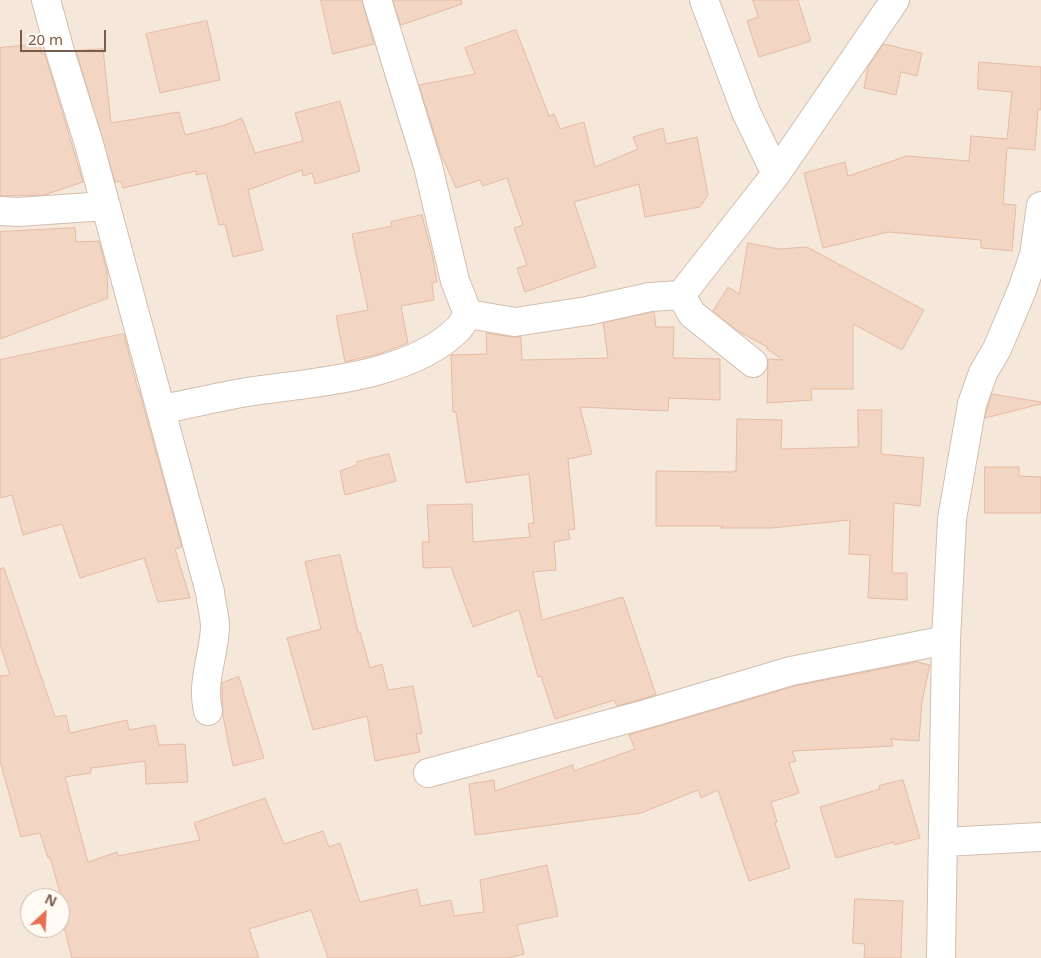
<!DOCTYPE html>
<style>
body{margin:0}
#map{position:relative;width:1041px;height:958px;overflow:hidden;background:#fdf6ec;font-family:"Noto Sans",sans-serif}
canvas{display:block}
.north{position:absolute;left:20px;top:888px;width:50px;height:50px;box-sizing:border-box;background:#fffaf3;border:1px solid #cabbb1;border-radius:50%;rotate:25deg;font-size:14px;font-weight:700;line-height:20px;text-align:center;color:#7a5c4d}
.north::after{content:'';display:block;margin:auto;width:18px;height:22px;background:#e76f51;clip-path:polygon(50% 0,100% 100%,50% 72%,0 100%)}
.scale{position:absolute;left:20px;top:30px;width:86px;height:22px;box-sizing:border-box;border:2px solid #7a5c4d;border-top:0;padding-left:6px;font-size:15px;line-height:18px;white-space:nowrap;color:#7a5c4d;-webkit-text-stroke:4px #fffaf3;paint-order:stroke}
</style>
<div id="map">
<canvas width="1041" height="958"></canvas>
<div class="north">N</div>
<div class="scale">20 m</div>
</div>
<script>
const ctx = document.querySelector('canvas').getContext('2d');
ctx.lineJoin = 'round';
function paint(path, color) { ctx.fillStyle = color; ctx.fill(path, 'evenodd'); }
function trace(path, color, width, dash) { ctx.strokeStyle = color; ctx.lineWidth = width; ctx.lineCap = dash ? 'butt' : 'round'; ctx.setLineDash(dash || []); ctx.stroke(path); }
const residential = new Path2D(`
 M 0,0 L 1041,0 L 1041,958 L 0,958 ZM 30,898 L 60,898 L 60,928 L 30,928 Z`);
const building = new Path2D(`
 M 321,0 L 362,0 L 374,44 L 333,54 Z
 M 393,0 L 461,0 L 462,4 L 401,25 Z
 M 753,0 L 798,0 L 811,41 L 759,57 L 747,21 L 758,17 Z
 M 207,21 L 220,80 L 160,93 L 146,34 Z
 M 516,30 L 549,116 L 554,114 L 560,129 L 584,122 L 595,167 L 638,149 L 633,137 L 663,128 L 666,144 L 697,137 L 708,195 L 700,207 L 645,217 L 639,184 L 574,202 L 596,267 L 525,292 L 517,268 L 527,265 L 514,228 L 523,225 L 507,178 L 483,186 L 480,180 L 456,188 L 440,152 L 419,85 L 475,74 L 465,48 Z
 M 40,44 L 42,54 L 45,54 L 83,182 L 44,195 L 0,196 L 0,48 Z
 M 884,44 L 922,53 L 917,76 L 901,72 L 896,95 L 864,88 L 868,67 Z
 M 103,49 L 111,123 L 179,112 L 185,135 L 225,125 L 242,118 L 255,153 L 303,141 L 295,113 L 340,101 L 360,171 L 315,184 L 312,173 L 303,176 L 302,170 L 248,190 L 263,250 L 233,257 L 225,224 L 219,225 L 206,173 L 196,175 L 196,171 L 123,188 L 121,181 L 115,182 L 76,51 Z
 M 979,62 L 1041,67 L 1041,110 L 1038,109 L 1035,150 L 1007,148 L 1003,204 L 1016,205 L 1012,251 L 981,248 L 981,240 L 888,232 L 823,248 L 804,173 L 845,162 L 848,176 L 907,156 L 969,161 L 971,136 L 1007,139 L 1012,92 L 978,89 Z
 M 422,215 L 433,258 L 437,282 L 432,283 L 434,300 L 401,306 L 408,343 L 382,353 L 345,362 L 336,316 L 368,310 L 352,234 L 392,226 L 391,222 Z
 M 75,228 L 76,242 L 99,241 L 107,271 L 108,298 L 0,339 L 0,232 Z
 M 748,243 L 779,249 L 807,247 L 924,310 L 902,350 L 853,324 L 853,389 L 811,389 L 812,400 L 767,403 L 768,359 L 783,360 L 767,349 L 767,347 L 738,331 L 713,311 L 728,287 L 739,294 Z
 M 654,312 L 656,327 L 674,327 L 673,358 L 720,359 L 720,400 L 669,398 L 668,411 L 580,407 L 592,454 L 568,459 L 575,529 L 568,530 L 570,539 L 554,542 L 556,570 L 533,572 L 542,620 L 623,597 L 656,695 L 617,706 L 614,700 L 555,719 L 541,676 L 538,677 L 519,610 L 473,627 L 451,567 L 423,568 L 422,542 L 429,542 L 427,505 L 472,504 L 473,542 L 530,537 L 528,524 L 534,523 L 529,474 L 466,483 L 456,412 L 453,412 L 451,355 L 487,354 L 486,333 L 512,337 L 521,337 L 522,360 L 608,358 L 603,323 Z
 M 124,334 L 138,390 L 139,390 L 182,547 L 175,549 L 190,598 L 158,602 L 144,558 L 80,578 L 62,524 L 23,535 L 12,495 L 0,498 L 0,360 Z
 M 992,394 L 1041,402 L 1041,404 L 985,418 Z
 M 858,410 L 882,410 L 881,454 L 924,458 L 920,506 L 894,503 L 892,573 L 907,573 L 907,600 L 868,598 L 870,555 L 849,554 L 850,520 L 771,528 L 720,528 L 724,526 L 656,526 L 656,471 L 733,472 L 733,471 L 736,471 L 737,419 L 782,420 L 781,449 L 858,447 Z
 M 389,454 L 396,481 L 345,495 L 340,471 L 357,465 L 357,462 Z
 M 985,467 L 1019,467 L 1019,476 L 1041,477 L 1041,513 L 985,513 Z
 M 340,555 L 358,632 L 360,632 L 370,668 L 382,664 L 388,690 L 413,686 L 422,733 L 416,734 L 420,752 L 375,761 L 367,716 L 313,730 L 287,638 L 321,629 L 305,562 Z
 M 4,568 L 55,717 L 66,715 L 70,733 L 127,720 L 129,730 L 155,725 L 159,745 L 185,744 L 188,782 L 146,784 L 145,761 L 91,768 L 91,773 L 65,777 L 88,862 L 117,852 L 118,856 L 200,840 L 194,823 L 265,798 L 284,844 L 323,831 L 329,847 L 340,843 L 360,902 L 417,889 L 421,906 L 451,900 L 454,916 L 484,912 L 480,880 L 547,865 L 558,916 L 517,925 L 524,954 L 508,958 L 328,958 L 311,910 L 249,929 L 259,958 L 72,958 L 60,911 L 60,893 L 50,857 L 48,858 L 40,833 L 21,837 L 0,761 L 0,676 L 10,675 L 0,644 L 0,569 Z
 M 917,662 L 930,665 L 922,701 L 919,741 L 891,739 L 893,746 L 792,751 L 796,761 L 789,763 L 799,793 L 771,802 L 777,822 L 775,823 L 790,868 L 749,881 L 718,790 L 701,798 L 698,790 L 641,813 L 475,835 L 469,784 L 494,780 L 495,791 L 573,765 L 574,771 L 635,749 L 629,735 L 795,686 Z
 M 239,677 L 264,758 L 233,766 L 223,716 L 222,690 L 222,683 Z
 M 903,780 L 920,838 L 894,845 L 894,842 L 836,858 L 820,807 L 880,789 L 879,786 Z
 M 855,899 L 903,901 L 901,958 L 864,958 L 865,944 L 853,943 Z`);
const street = new Path2D(`
 M 46,0 L 59,48 L 89,144 L 210,592 C 211,603 215,616 215,627 C 214,656 201,682 208,711
 M 704,0 L 746,112 L 776,174
 M 0,211 L 18,212 L 106,206
 M 681,295 L 692,314 L 753,363
 M 468,314 L 515,322 L 587,311 L 650,297 L 681,295 L 776,174 L 895,0
 M 162,409 C 190,404 218,397 247,392 C 313,382 409,378 458,329 C 462,325 465,319 468,314 L 455,281 L 428,166 L 377,0
 M 428,773 L 646,714 L 791,671 L 946,640
 M 943,842 L 1041,837
 M 941,958 L 946,640 L 952,519 L 972,404 L 983,373 L 997,349 L 1022,290 L 1034,255 L 1041,206`);
paint(residential, '#f5e8da');
paint(building, '#f3d5c3');
trace(building, '#e6bba3', 1);
trace(street, '#d1beb0', 30);
trace(street, '#fff', 28);
</script>
